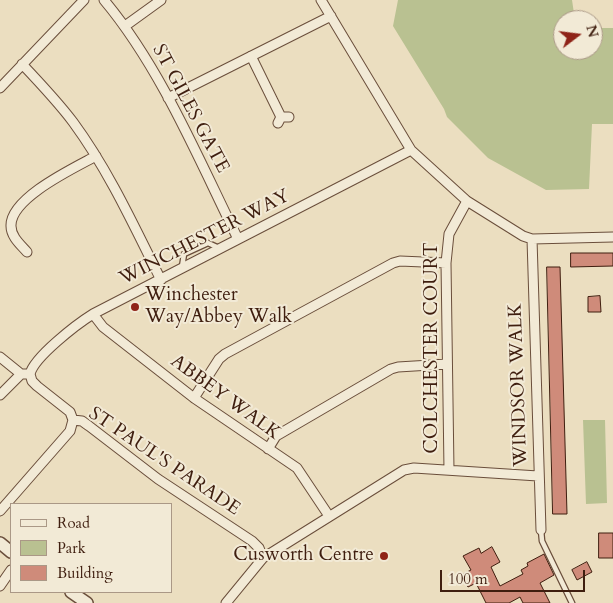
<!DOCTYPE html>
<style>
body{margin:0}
#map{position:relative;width:613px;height:603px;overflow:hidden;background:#ebdec0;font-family:Cardo,serif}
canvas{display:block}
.legend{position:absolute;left:10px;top:503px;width:162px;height:90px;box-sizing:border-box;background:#f2ead6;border:1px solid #aa9886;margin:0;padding:6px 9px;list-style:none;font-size:15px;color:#3f1e0f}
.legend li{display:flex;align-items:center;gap:10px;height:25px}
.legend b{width:25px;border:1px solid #aa9886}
.north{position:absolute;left:553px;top:10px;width:50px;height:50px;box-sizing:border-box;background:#f2ead6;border:1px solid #aa9886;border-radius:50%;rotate:75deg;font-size:14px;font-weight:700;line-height:20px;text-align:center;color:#3f1e0f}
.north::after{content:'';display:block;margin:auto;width:18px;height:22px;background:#8f2418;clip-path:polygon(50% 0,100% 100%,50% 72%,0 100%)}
.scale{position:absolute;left:440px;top:570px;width:145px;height:22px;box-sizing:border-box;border:2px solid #3f1e0f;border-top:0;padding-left:6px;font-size:15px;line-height:18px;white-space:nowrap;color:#3f1e0f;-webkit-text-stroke:4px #f2ead6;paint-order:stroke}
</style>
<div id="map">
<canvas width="613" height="603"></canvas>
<ul class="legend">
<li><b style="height:6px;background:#f2ead6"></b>Road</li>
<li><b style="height:14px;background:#b9c191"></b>Park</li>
<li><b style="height:14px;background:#cf8b7a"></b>Building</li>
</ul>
<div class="north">N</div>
<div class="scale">100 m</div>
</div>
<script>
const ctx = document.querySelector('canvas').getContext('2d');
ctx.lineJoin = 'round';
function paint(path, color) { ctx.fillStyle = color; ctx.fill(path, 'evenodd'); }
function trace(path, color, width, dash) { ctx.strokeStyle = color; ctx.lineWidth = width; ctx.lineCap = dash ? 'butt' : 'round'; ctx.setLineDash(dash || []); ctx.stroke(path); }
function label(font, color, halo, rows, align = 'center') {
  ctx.font = font + ' Cardo,serif'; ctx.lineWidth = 4; ctx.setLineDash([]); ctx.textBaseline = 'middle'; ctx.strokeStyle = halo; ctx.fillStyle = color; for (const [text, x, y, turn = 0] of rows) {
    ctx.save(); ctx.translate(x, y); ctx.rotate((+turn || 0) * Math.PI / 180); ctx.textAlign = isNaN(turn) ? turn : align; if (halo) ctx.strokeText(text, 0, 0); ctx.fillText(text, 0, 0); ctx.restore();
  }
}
const green = new Path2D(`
 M 398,0 L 572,0 L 575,20 L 563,20 L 563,50 L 593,50 L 593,28 L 613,28 L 613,124 L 592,124 L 589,189 L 546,190 L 488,158 L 447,117 L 444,109 L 393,26 Z
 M 583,420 L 605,420 L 607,503 L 586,504 Z`);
const building = new Path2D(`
 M 571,253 L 613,253 L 613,266 L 571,267 Z
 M 547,267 L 560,267 L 567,514 L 553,514 Z
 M 600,296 L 601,312 L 588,312 L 588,297 Z
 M 599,533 L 613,533 L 613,558 L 599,558 Z
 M 492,547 L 500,562 L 491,567 L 500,586 L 523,574 L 521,570 L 528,566 L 527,563 L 544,554 L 554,575 L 540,583 L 550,603 L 523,603 L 520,597 L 509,603 L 486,603 L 476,583 L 468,587 L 461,575 L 471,570 L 463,556 L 479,548 L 481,553 Z
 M 587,562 L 592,572 L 577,580 L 572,570 Z`);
const service = new Path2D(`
 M 182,267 L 184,254 L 208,243 L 219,248
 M 541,530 L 542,541 L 572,603`);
const minor = new Path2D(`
 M 104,0 C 161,68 199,160 238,239
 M 321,0 L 411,150 L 467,201 L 523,236 L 532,239 L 613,237
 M 125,26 L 161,0
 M 251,56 L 281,117
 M 22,64 C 40,83 58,102 73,122 C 109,171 134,226 161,280
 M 0,88 L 84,0
 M 168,98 L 331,16
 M 278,123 L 281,117 L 289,117
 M 532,239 L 541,530
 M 27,252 C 21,245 11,237 11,226 C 10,198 74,168 96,156
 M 93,314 L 103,327 L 194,398 L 297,468 L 329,516
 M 0,357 L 21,374 L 30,374
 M 30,374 C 34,357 77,324 93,314 L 411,150
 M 30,374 L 32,381 L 37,386 L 70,412 L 73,420
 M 0,395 L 21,374
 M 194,398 L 219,359 L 225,354 L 393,263 L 400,261 L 446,263
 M 73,420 L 82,421 L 89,426 L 158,479 L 252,541 L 259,548 L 263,558
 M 268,449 L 276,436 L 391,369 L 398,367 L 447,364
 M 449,470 L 446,263 L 449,234 L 467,201
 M 0,511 L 70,431 L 73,420
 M 0,586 L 11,570
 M 226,603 L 263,558 L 404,470 L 414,468 L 538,476`);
const tertiary = new Path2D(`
 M 0,543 L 11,552
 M 71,592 L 87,603`);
const markers = [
 [135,307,5,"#8f2418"],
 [384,556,5,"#8f2418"]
];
const streetNames = [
 ["ST GILES GATE",190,109,62],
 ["WINCHESTER WAY",205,238,-27],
 ["COLCHESTER COURT",433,348,-90],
 ["WINDSOR WALK",519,385,-92],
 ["ABBEY WALK",225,398,36],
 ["ST PAUL'S PARADE",164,462,34]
];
const poiNames = [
 ["Winchester",145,296],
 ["Way/Abbey Walk",145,318],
 ["Cusworth Centre",374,556,"right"]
];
paint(green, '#b9c191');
paint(building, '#cf8b7a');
trace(building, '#3f1e0f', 1);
trace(service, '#6a4e3b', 7);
trace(minor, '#6a4e3b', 11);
trace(tertiary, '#6a4e3b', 14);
trace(service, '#f2ead6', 4.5);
trace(minor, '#f2ead6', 9);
trace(tertiary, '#f2ead6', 11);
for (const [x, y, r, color] of markers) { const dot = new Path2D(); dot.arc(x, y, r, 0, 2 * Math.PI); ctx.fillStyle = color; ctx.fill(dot); trace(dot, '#f2ead6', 2); }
label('19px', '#3f1e0f', '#f2ead6', streetNames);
label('19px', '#3f1e0f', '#f2ead6', poiNames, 'left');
</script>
